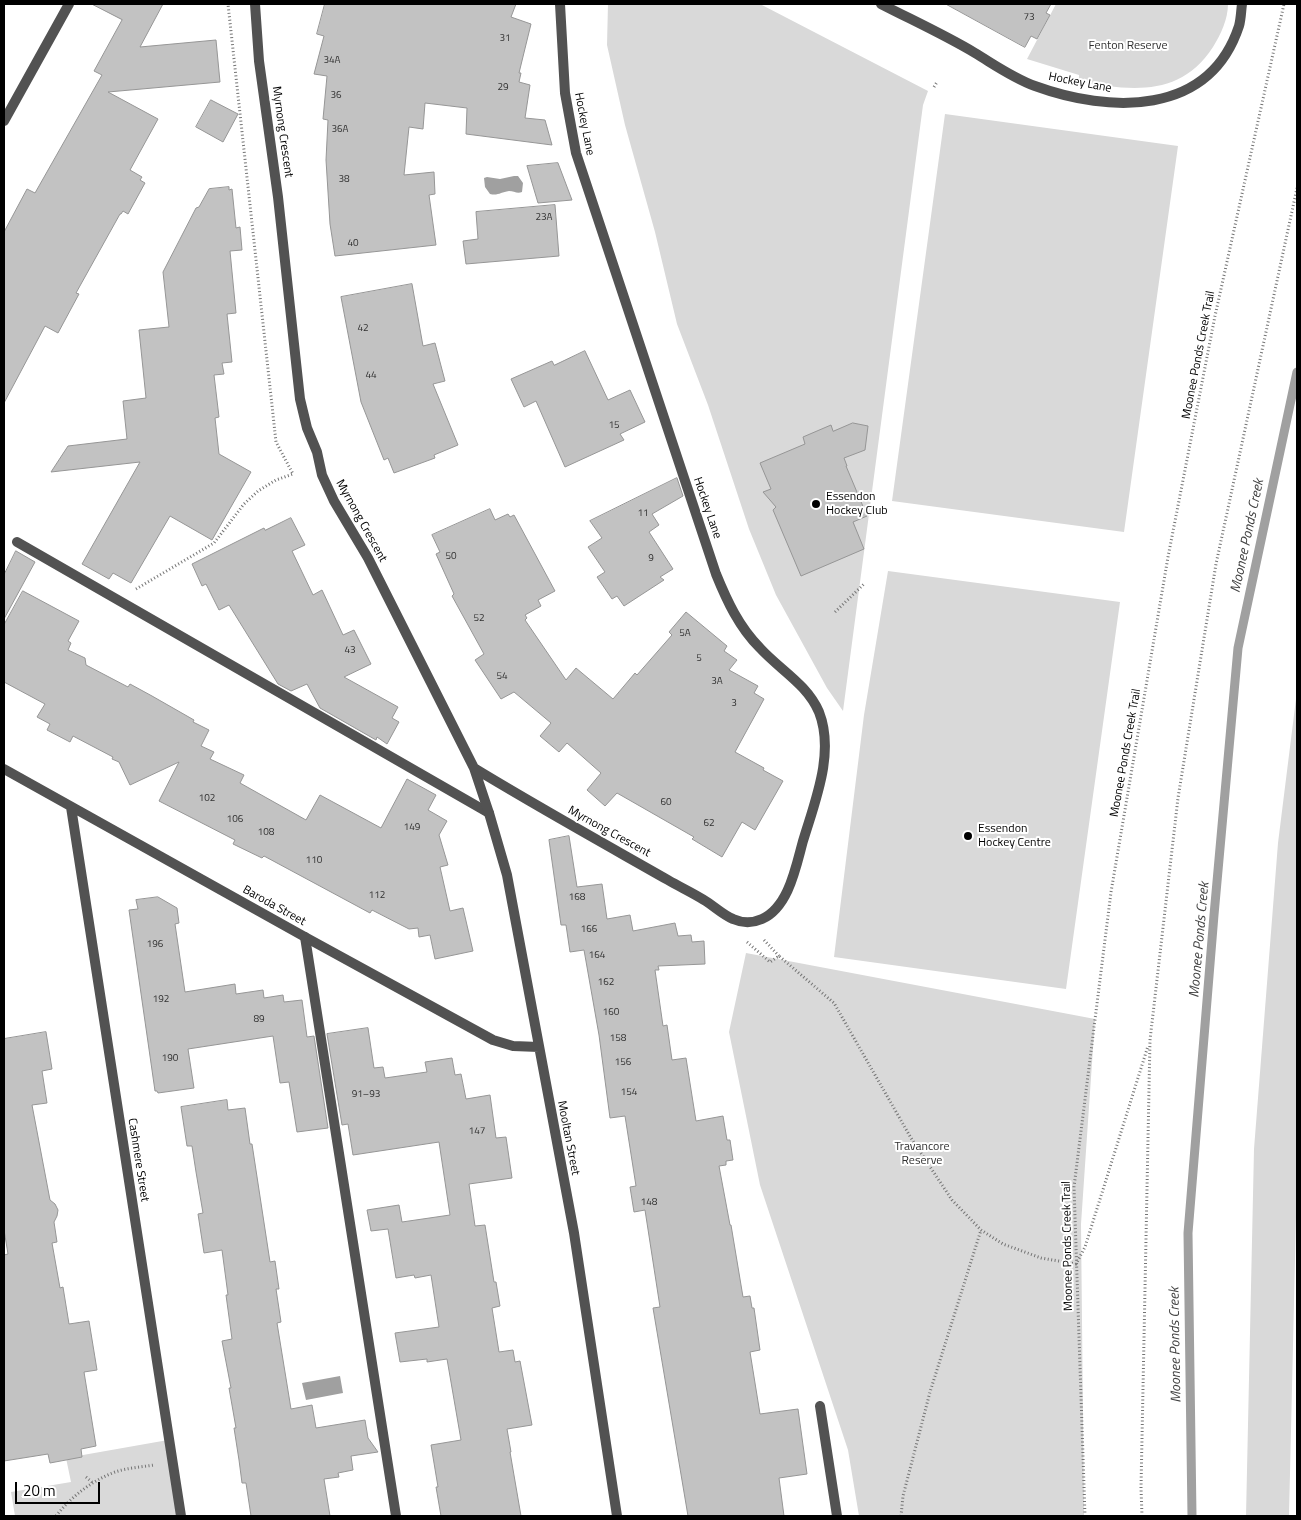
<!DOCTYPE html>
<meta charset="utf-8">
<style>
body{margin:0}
#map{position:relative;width:1301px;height:1520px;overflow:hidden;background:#fff;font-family:"Titillium Web",sans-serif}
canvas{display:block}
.frame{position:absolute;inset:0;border:5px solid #000;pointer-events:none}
.scale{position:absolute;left:15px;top:1482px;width:85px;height:22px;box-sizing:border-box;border:2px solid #000;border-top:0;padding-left:6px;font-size:15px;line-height:18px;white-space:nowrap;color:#000;-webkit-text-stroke:4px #fff;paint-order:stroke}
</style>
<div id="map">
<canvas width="1301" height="1520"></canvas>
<div class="frame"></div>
<div class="scale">20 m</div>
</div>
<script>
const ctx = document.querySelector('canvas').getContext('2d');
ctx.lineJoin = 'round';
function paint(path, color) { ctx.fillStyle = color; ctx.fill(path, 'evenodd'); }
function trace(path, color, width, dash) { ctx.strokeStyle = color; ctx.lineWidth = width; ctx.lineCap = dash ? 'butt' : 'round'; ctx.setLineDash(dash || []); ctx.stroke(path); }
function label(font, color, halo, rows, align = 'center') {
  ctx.font = font + ' "Titillium Web",sans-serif'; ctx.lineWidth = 4; ctx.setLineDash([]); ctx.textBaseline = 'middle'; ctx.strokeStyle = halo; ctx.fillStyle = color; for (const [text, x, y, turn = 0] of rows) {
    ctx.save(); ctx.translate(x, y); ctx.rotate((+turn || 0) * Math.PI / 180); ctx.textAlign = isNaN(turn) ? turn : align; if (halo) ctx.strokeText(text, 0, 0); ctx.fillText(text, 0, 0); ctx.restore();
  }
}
const green = new Path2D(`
 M 608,4 L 760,4 L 928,91 L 923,105 L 843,711 L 827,688 L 776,595 L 749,529 L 708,405 L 677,324 L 655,232 L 625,125 L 607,45 Z
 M 1056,4 L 1228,4 C 1228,19 1221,34 1213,47 C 1180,98 1131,90 1079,82 L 1079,75 L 1027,59 Z
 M 945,114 L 1178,146 L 1124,532 L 892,501 Z
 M 888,571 L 1120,602 L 1066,989 L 834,957 L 864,715 Z
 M 1297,691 L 1297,1174 L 1289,1516 L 1246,1516 L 1254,1149 L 1278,843 Z
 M 746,953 L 1095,1019 L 1081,1224 L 1084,1516 L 859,1516 L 848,1450 L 760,1185 L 729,1032 Z
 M 168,1440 L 181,1516 L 15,1516 L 11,1492 L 71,1482 L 66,1458 Z`);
const water = new Path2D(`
 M 514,176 L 518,176 L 523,183 L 522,192 C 517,194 514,191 509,191 C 501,192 498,196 490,194 L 485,187 L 484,178 L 487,177 L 500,179 Z
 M 340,1376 L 343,1393 L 306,1400 L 302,1383 Z`);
const stream = new Path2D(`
 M 1192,1516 L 1188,1233 L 1214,915 L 1238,648 L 1297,372`);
const building = new Path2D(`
 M 92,4 L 163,4 L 140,47 L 216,40 L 220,82 L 108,92 L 158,119 L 130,170 L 142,177 L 140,180 L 145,183 L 128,214 L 123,211 L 121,214 L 120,214 L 76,293 L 79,294 L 58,333 L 45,326 L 4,403 L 4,232 L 27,189 L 35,193 L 102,75 L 94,71 L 122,20 Z
 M 325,4 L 516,4 L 511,17 L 531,24 L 519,73 L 521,73 L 519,82 L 530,85 L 525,118 L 545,120 L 552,145 L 466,134 L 467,108 L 425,103 L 423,129 L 409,127 L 404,175 L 434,172 L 435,194 L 429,195 L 436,245 L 335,256 L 330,224 L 326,160 L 328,120 L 323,119 L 327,76 L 314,74 L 324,36 L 317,34 Z
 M 946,4 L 1051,4 L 1046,13 L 1050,15 L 1037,39 L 1031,36 L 1025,47 Z
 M 211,100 L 238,114 L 223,142 L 196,127 Z
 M 558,163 L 572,200 L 538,203 L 527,166 Z
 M 229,187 L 229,190 L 232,189 L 236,228 L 240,227 L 242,250 L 230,251 L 236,313 L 227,314 L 232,362 L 222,363 L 224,374 L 214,375 L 219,417 L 215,418 L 219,454 L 251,472 L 212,540 L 170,516 L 131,583 L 113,573 L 109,579 L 82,564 L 140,462 L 51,472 L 68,446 L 127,439 L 123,401 L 146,398 L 139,330 L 169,327 L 163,272 L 196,208 L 199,207 L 209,189 Z
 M 555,205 L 559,256 L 466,264 L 463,241 L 478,239 L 476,212 Z
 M 412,284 L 423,346 L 435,343 L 445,381 L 433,384 L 458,445 L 434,455 L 435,458 L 394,473 L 388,458 L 384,460 L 361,402 L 341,297 Z
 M 585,351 L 608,400 L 630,390 L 645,422 L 620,434 L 624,440 L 565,467 L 536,401 L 524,407 L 511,379 L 552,361 L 554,365 Z
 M 853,423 L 868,426 L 865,450 L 844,458 L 847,466 L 846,466 L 867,516 L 853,522 L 864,549 L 801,576 L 773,510 L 776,507 L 763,492 L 771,489 L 760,463 L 805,444 L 803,437 L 831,425 L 833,431 Z
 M 677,478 L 683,496 L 652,514 L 659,525 L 649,532 L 673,569 L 660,577 L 664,580 L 624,606 L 617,596 L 612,599 L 597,577 L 605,572 L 588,547 L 602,538 L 590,521 Z
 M 490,509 L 495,520 L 508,514 L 510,517 L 514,515 L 555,591 L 538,600 L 541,606 L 525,615 L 527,618 L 525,620 L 566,680 L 576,668 L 613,699 L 635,673 L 637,675 L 672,635 L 669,632 L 686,612 L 727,646 L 724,651 L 737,660 L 729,670 L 758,686 L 754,693 L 764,699 L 735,752 L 764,768 L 763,770 L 783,781 L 755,830 L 742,822 L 722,857 L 692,839 L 694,837 L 617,793 L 605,806 L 587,790 L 601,773 L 567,743 L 559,752 L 540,736 L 551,723 L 514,692 L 501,699 L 475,660 L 484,654 L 452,596 L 454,594 L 436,554 L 440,552 L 432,535 Z
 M 291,518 L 305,545 L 292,551 L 313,595 L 322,590 L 343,635 L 354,630 L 371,664 L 344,677 L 398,707 L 392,718 L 399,722 L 387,744 L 377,737 L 376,740 L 320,708 L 307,684 L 291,691 L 278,684 L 229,605 L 219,610 L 206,584 L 202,586 L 192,564 L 264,528 L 265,530 Z
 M 16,551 L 35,562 L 4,619 L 4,575 Z
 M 23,591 L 79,621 L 68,641 L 71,643 L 68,650 L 85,658 L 86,665 L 128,687 L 130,684 L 152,696 L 194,720 L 193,722 L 209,730 L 201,746 L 214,752 L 210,759 L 244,775 L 240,783 L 306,820 L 320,795 L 381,828 L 407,779 L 436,795 L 428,810 L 447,821 L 439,835 L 448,865 L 440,867 L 450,911 L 463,908 L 473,951 L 435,959 L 430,935 L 419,937 L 418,928 L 409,929 L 372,910 L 370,913 L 264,856 L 262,858 L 233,844 L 235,840 L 159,801 L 179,762 L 130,785 L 119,762 L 112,759 L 113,757 L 73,736 L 70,742 L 47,730 L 50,724 L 37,717 L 45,704 L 4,682 L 4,625 Z
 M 569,836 L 577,887 L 602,884 L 607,919 L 630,915 L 633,931 L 675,923 L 678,936 L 691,935 L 692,942 L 704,941 L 705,964 L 658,966 L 659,970 L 655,970 L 663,1026 L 667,1025 L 672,1060 L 686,1058 L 696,1121 L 723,1116 L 727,1140 L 730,1140 L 733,1160 L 726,1161 L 726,1165 L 719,1166 L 730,1225 L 731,1225 L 743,1297 L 750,1296 L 752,1308 L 754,1308 L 760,1350 L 750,1352 L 760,1414 L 798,1409 L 807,1474 L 779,1478 L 784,1516 L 688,1516 L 653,1308 L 660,1307 L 645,1210 L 634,1212 L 630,1187 L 636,1186 L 625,1116 L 610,1118 L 599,1035 L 584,950 L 570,952 L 566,925 L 561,925 L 549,840 Z
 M 158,897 L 177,908 L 179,923 L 175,924 L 185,992 L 235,984 L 236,994 L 263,990 L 264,998 L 283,995 L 284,1002 L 302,1000 L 307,1037 L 314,1036 L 328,1128 L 297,1132 L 289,1082 L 280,1083 L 273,1036 L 188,1049 L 194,1088 L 158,1093 L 157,1091 L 155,1091 L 129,910 L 138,909 L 136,900 Z
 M 368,1028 L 374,1068 L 383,1067 L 385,1078 L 427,1072 L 425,1062 L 452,1058 L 455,1075 L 461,1074 L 466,1099 L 490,1095 L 496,1138 L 506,1137 L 512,1178 L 469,1184 L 475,1226 L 485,1225 L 494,1282 L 496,1282 L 500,1306 L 492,1308 L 499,1352 L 513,1350 L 515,1362 L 520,1361 L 532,1425 L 507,1429 L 511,1452 L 510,1452 L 521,1516 L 441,1516 L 436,1487 L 438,1487 L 431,1445 L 461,1440 L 447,1359 L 427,1362 L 427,1359 L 400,1362 L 395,1333 L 439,1327 L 431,1275 L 415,1278 L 414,1275 L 396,1278 L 388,1229 L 371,1231 L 367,1210 L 399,1205 L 402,1222 L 450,1215 L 439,1142 L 353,1155 L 348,1124 L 342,1125 L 327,1034 Z
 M 46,1032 L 52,1069 L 42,1071 L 47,1103 L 32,1105 L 50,1200 L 55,1204 L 58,1210 L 57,1216 L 54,1222 L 57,1242 L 52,1243 L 60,1288 L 63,1287 L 69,1324 L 89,1321 L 97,1370 L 84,1372 L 96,1446 L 81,1449 L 82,1457 L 50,1463 L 48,1454 L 4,1461 L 4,1255 L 8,1254 L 4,1230 L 4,1039 Z
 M 227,1100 L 228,1110 L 245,1108 L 250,1144 L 252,1144 L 270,1262 L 275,1261 L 279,1289 L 276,1289 L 281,1322 L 277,1323 L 291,1409 L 312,1405 L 316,1428 L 365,1420 L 368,1438 L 378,1452 L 351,1456 L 353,1470 L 338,1473 L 339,1477 L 324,1479 L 330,1516 L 251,1516 L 246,1483 L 242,1483 L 239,1460 L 234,1428 L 236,1428 L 229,1388 L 231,1388 L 222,1341 L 232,1339 L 226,1295 L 228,1295 L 222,1250 L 204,1253 L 198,1214 L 203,1213 L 196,1172 L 192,1146 L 187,1146 L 181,1107 Z`);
const path = new Path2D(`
 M 934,87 L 937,82
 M 136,589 L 214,543 L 244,504 L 258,491 L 276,480 L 293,474 L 276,442 L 228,4
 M 835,612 L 864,584
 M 764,940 L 779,956
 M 747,942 L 770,962 L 779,956 L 834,1003 L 911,1138 L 952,1200 L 981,1230 L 1003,1244 L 1041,1258 L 1076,1264 L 1085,1247 L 1148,1046
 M 86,1477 L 93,1483
 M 56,1516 C 71,1497 91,1481 115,1472 C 127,1468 141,1467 154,1465
 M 901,1516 L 903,1496 L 930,1392 L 981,1230
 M 1085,1516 L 1074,1187 L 1111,892 L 1168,557 L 1215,316 L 1284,4
 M 1142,1516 L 1141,1488 L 1150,1040 L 1178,798 L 1216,564 L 1297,188`);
const lane = new Path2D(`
 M 17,542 L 489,813
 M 305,937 L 396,1516
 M 820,1406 L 837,1516`);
const street = new Path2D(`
 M 255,4 L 259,61 L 278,197 L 300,399 L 307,428 L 317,452 L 322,475 L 334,501 L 368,558 L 474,768 L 489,813 L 507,875 L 574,1233 L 617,1516
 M 881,4 C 912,20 945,35 975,53 C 995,65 1013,78 1035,86 C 1109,113 1209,117 1239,26 C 1241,19 1241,11 1242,4
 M 4,121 L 69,4
 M 474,768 C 538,807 603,843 668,880 C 680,887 693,893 704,900 C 714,906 723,915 733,919 C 742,923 753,923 762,919 C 789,907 796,866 803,841 C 815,801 835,753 819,712 C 807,684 780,670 760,648 C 739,627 727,601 716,574 L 576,153 L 565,93 L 560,4
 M 4,769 L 305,937 L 493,1040 L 513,1046 L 539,1047
 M 71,807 L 181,1516`);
const markers = [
 [816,504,5,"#000"],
 [968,836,5,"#000"]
];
const numberNames = [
 ["73",1029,18],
 ["31",505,39],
 ["34A",332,61],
 ["29",503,88],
 ["36",336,96],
 ["36A",340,130],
 ["38",344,180],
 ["23A",544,218],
 ["40",353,244],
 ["42",363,329],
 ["44",371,376],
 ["15",614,426],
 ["11",643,514],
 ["50",451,557],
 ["9",651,559],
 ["52",479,619],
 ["5A",685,634],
 ["43",350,651],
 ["5",699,659],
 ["54",502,677],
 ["3A",717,682],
 ["3",734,704],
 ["102",207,799],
 ["60",666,803],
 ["106",235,820],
 ["62",709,824],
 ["149",412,828],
 ["108",266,833],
 ["110",314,861],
 ["112",377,896],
 ["168",577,898],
 ["166",589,930],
 ["196",155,945],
 ["164",597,956],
 ["162",606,983],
 ["192",161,1000],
 ["160",611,1013],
 ["89",259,1020],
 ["158",618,1039],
 ["190",170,1059],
 ["156",623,1063],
 ["154",629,1093],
 ["91–93",366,1095],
 ["147",477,1132],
 ["148",649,1203]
];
const parkNames = [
 ["Fenton Reserve",1128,46],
 ["Travancore",922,1147],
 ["Reserve",922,1161]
];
const streetNames = [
 ["Hockey Lane",1080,83,11],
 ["Hockey Lane",584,124,79],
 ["Myrnong Crescent",282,132,82],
 ["Moonee Ponds Creek Trail",1199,355,-79],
 ["Hockey Lane",707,508,71],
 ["Myrnong Crescent",361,521,61],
 ["Moonee Ponds Creek Trail",1126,753,-80],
 ["Myrnong Crescent",609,832,29],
 ["Baroda Street",274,906,29],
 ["Mooltan Street",568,1138,79],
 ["Cashmere Street",138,1160,81],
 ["Moonee Ponds Creek Trail",1068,1246,-91]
];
const poiNames = [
 ["Essendon",826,497],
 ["Hockey Club",826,511],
 ["Essendon",978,829],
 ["Hockey Centre",978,843]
];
const waterNames = [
 ["Moonee Ponds Creek",1248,536,-78],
 ["Moonee Ponds Creek",1200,940,-85],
 ["Moonee Ponds Creek",1176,1345,-91]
];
paint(green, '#d9d9d9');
paint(water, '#a0a0a0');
trace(stream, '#a0a0a0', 9);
paint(building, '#c2c2c2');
trace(building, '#969696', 1);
trace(path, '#747474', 3, [1, 2.5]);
trace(lane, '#525252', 10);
trace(street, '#525252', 10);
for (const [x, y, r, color] of markers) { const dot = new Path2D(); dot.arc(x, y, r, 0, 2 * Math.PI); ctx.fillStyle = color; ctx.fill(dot); trace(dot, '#fff', 2); }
label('10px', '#303030', null, numberNames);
label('12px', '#303030', '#fff', parkNames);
label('12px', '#000', '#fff', streetNames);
label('12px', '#000', '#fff', poiNames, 'left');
label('italic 14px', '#414141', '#fff', waterNames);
</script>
